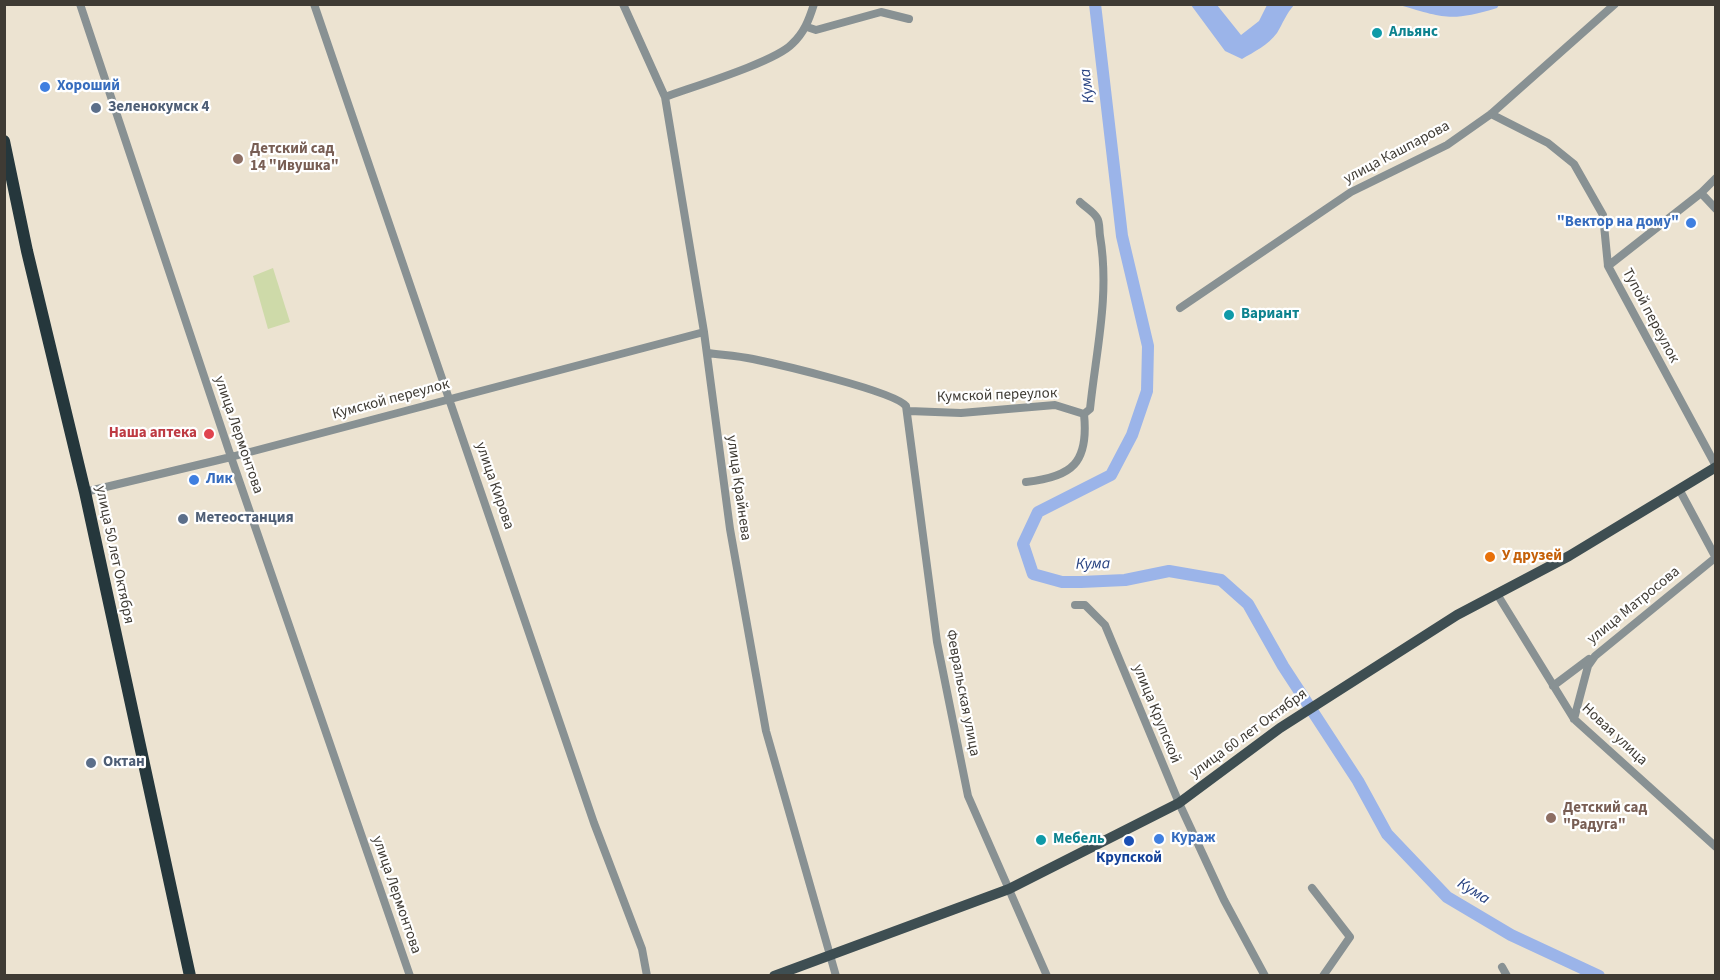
<!DOCTYPE html>
<meta charset="utf-8">
<style>
body{margin:0}
#map{position:relative;width:1720px;height:980px;overflow:hidden;background:#ece3d1;font-family:"Source Sans 3",sans-serif}
canvas{display:block}
.frame{position:absolute;inset:0;border:6px solid #3f3b34;pointer-events:none}
</style>
<div id="map">
<canvas width="1720" height="980"></canvas>
<div class="frame"></div>
</div>
<script>
const ctx = document.querySelector('canvas').getContext('2d');
ctx.lineJoin = 'round';
function paint(path, color) { ctx.fillStyle = color; ctx.fill(path, 'evenodd'); }
function trace(path, color, width, dash) { ctx.strokeStyle = color; ctx.lineWidth = width; ctx.lineCap = dash ? 'butt' : 'round'; ctx.setLineDash(dash || []); ctx.stroke(path); }
function label(font, color, halo, rows, align = 'center') {
  ctx.font = font + ' "Source Sans 3",sans-serif'; ctx.lineWidth = 4.5; ctx.setLineDash([]); ctx.textBaseline = 'middle'; ctx.strokeStyle = halo; ctx.fillStyle = color; for (const [text, x, y, turn = 0] of rows) {
    ctx.save(); ctx.translate(x, y); ctx.rotate((+turn || 0) * Math.PI / 180); ctx.textAlign = isNaN(turn) ? turn : align; if (halo) ctx.strokeText(text, 0, 0); ctx.fillText(text, 0, 0); ctx.restore();
  }
}
const green = new Path2D(`
 M 273,268 L 290,322 L 268,329 L 253,276 Z`);
const water = new Path2D(`
 M 1191,5 L 1217,5 L 1241,35 L 1259,21 L 1267,5 L 1294,5 C 1286,14 1283,23 1277,33 C 1268,45 1254,52 1242,59 L 1225,51 Z
 M 1399,5 L 1499,4 L 1499,5 L 1497,8 C 1450,22 1445,18 1399,5 Z`);
const river = new Path2D(`
 M 1095,4 L 1122,236 L 1148,346 L 1147,391 L 1132,435 L 1111,475 L 1038,512 L 1023,544 L 1033,574 L 1062,582 L 1081,582 L 1125,580 L 1169,571 L 1221,580 L 1248,604 L 1283,666 L 1358,781 L 1387,834 L 1447,897 L 1511,935 L 1599,976`);
const minor = new Path2D(`
 M 80,4 L 231,457 L 410,976
 M 314,4 L 594,823 L 642,949 L 647,976
 M 623,4 L 665,97 L 704,332 L 730,529 L 766,731 L 836,976
 M 807,27 L 816,30 L 881,12 L 909,19
 M 665,97 C 692,87 775,62 792,44 C 804,33 809,20 814,4
 M 1491,114 L 1548,143 L 1574,164 L 1603,215 L 1608,266 L 1716,466
 M 1701,193 L 1716,209
 M 1608,266 L 1701,193 L 1716,178
 M 1180,308 L 1351,192 L 1447,145 L 1491,114 L 1615,4
 M 707,353 C 722,355 738,356 753,359 C 777,364 894,391 906,406 L 937,642 L 968,796 L 1047,976
 M 909,411 L 961,413 L 1055,405 L 1084,414
 M 1026,482 C 1072,477 1089,463 1084,414 L 1090,409 C 1096,351 1110,295 1100,236 C 1099,230 1100,222 1097,218 C 1094,212 1085,207 1080,202
 M 1679,489 L 1716,558
 M 85,492 L 231,457 L 704,332
 M 1497,594 L 1574,719 L 1716,847
 M 1075,605 L 1085,605 L 1105,625 L 1179,803 L 1224,900 L 1265,976
 M 1553,686 L 1589,659
 M 1574,719 L 1588,666 L 1595,656 L 1715,558
 M 1312,888 L 1350,937 L 1323,976
 M 1502,967 L 1507,976`);
const major = new Path2D(`
 M 774,976 L 1009,889 L 1179,803 L 1280,728 L 1457,615 L 1569,556 L 1716,467`);
const highway = new Path2D(`
 M 4,141 L 27,251 L 85,492 L 190,976`);
const markers = [
 [1377,33,6,"#0f9aa8"],
 [45,87,6,"#3f7fe0"],
 [96,108,6,"#5c6f8a"],
 [238,159,6,"#8d6e63"],
 [1691,223,6,"#3f7fe0"],
 [1229,315,6,"#0f9aa8"],
 [209,434,6,"#e0444e"],
 [194,480,6,"#3f7fe0"],
 [183,519,6,"#5c6f8a"],
 [1490,557,6,"#e8710a"],
 [91,763,6,"#5c6f8a"],
 [1551,818,6,"#8d6e63"],
 [1159,839,6,"#3f7fe0"],
 [1041,840,6,"#0f9aa8"],
 [1129,841,6,"#1a4fb4"]
];
const cultureNames = [
 ["Альянс",1389,33],
 ["Вариант",1241,315],
 ["Мебель",1053,840]
];
const shopNames = [
 ["Хороший",57,87],
 ["\"Вектор на дому\"",1679,223,"right"],
 ["Лик",206,480],
 ["Кураж",1171,839]
];
const serviceNames = [
 ["Зеленокумск 4",108,108],
 ["Метеостанция",195,519],
 ["Октан",103,763]
];
const educationNames = [
 ["Детский сад",250,150],
 ["14 \"Ивушка\"",250,167],
 ["Детский сад",1563,809],
 ["\"Радуга\"",1563,826]
];
const streetNames = [
 ["улица Кашпарова",1397,153,-28],
 ["Тупой переулок",1650,316,62],
 ["Кумской переулок",997,396,-2],
 ["Кумской переулок",391,400,-15],
 ["улица Лермонтова",238,435,71],
 ["улица Кирова",494,486,71],
 ["улица Крайнева",738,488,82],
 ["улица 50 лет Октября",114,555,78],
 ["улица Матросова",1634,606,-39],
 ["Февральская улица",962,693,79],
 ["улица Крупской",1156,714,68],
 ["улица 60 лет Октября",1249,734,-36],
 ["Новая улица",1614,735,43],
 ["улица Лермонтова",396,895,71]
];
const healthNames = [
 ["Наша аптека",197,434]
];
const foodNames = [
 ["У друзей",1502,557]
];
const transitNames = [
 ["Крупской",1129,859]
];
const waterNames = [
 ["Кума",1088,86,-97],
 ["Кума",1093,565,-1],
 ["Кума",1473,892,32]
];
paint(green, '#cedaa9');
paint(water, '#9bb4e9');
trace(river, '#9bb4e9', 12);
trace(minor, '#889193', 8);
trace(major, '#3e4e52', 10);
trace(highway, '#25373c', 12);
for (const [x, y, r, color] of markers) { const dot = new Path2D(); dot.arc(x, y, r, 0, 2 * Math.PI); ctx.fillStyle = color; ctx.fill(dot); trace(dot, '#fff', 2); }
label('bold 15px', '#0d838f', '#fff', cultureNames, 'left');
label('bold 15px', '#366cbe', '#fff', shopNames, 'left');
label('bold 15px', '#4e5e75', '#fff', serviceNames, 'left');
label('bold 15px', '#785e54', '#fff', educationNames, 'left');
label('15px', '#3f3b34', '#fff', streetNames);
label('bold 15px', '#be3a42', '#fff', healthNames, 'right');
label('bold 15px', '#c56008', '#fff', foodNames, 'left');
label('bold 15px', '#164399', '#fff', transitNames);
label('italic 16px', '#274281', '#fff', waterNames);
</script>
